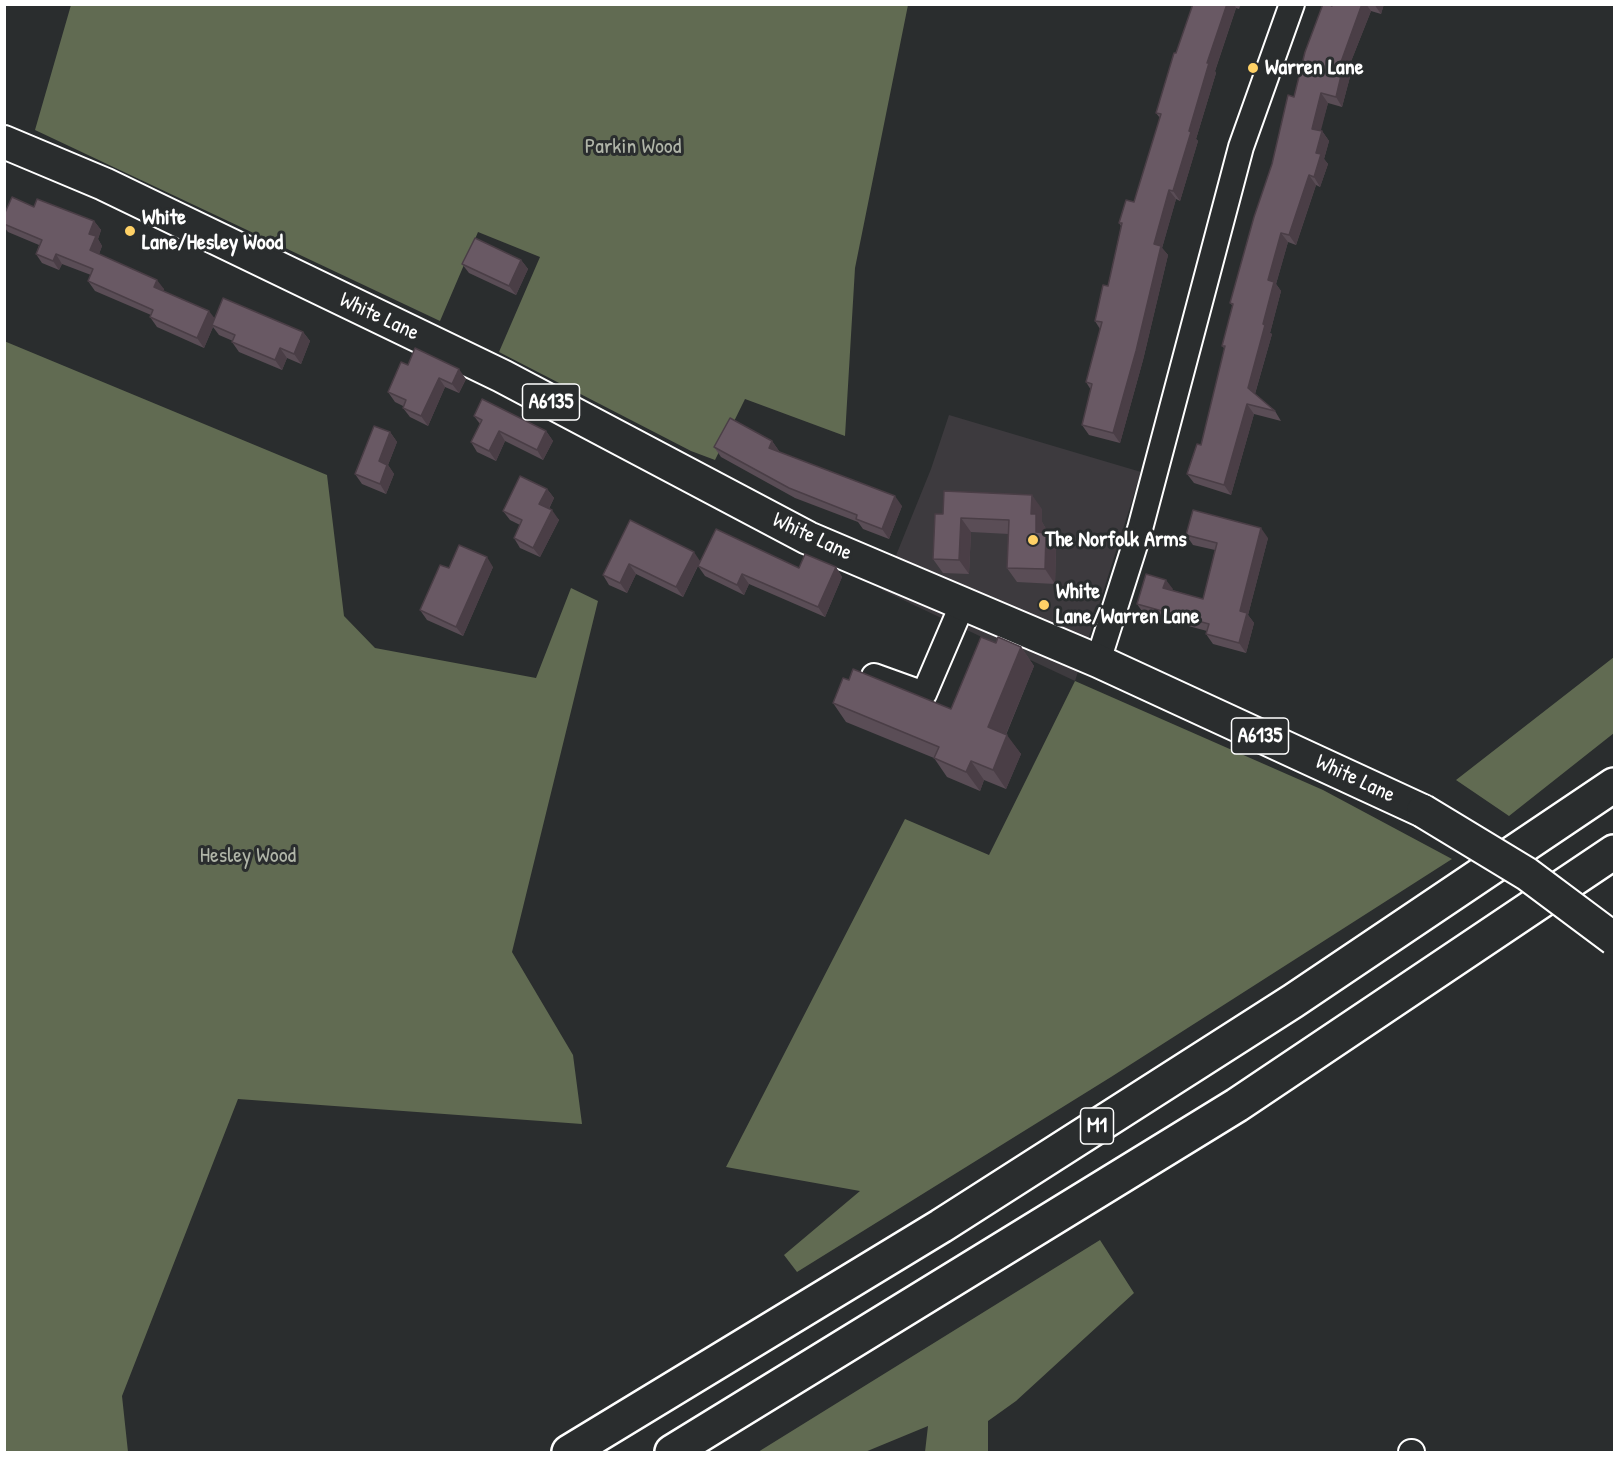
<!DOCTYPE html>
<style>
body{margin:0}
#map{position:relative;width:1619px;height:1457px;overflow:hidden;background:#2a2d2e;font-family:"Patrick Hand",sans-serif}
canvas{display:block}
.frame{position:absolute;inset:0;border:6px solid #fff;pointer-events:none}
</style>
<div id="map">
<canvas width="1619" height="1457"></canvas>
<div class="frame"></div>
</div>
<script>
const ctx = document.querySelector('canvas').getContext('2d');
ctx.lineJoin = 'round';
function paint(path, color) { ctx.fillStyle = color; ctx.fill(path, 'evenodd'); }
function trace(path, color, width, dash) { ctx.strokeStyle = color; ctx.lineWidth = width; ctx.lineCap = dash ? 'butt' : 'round'; ctx.setLineDash(dash || []); ctx.stroke(path); }
function label(font, color, halo, rows, align = 'center') {
  ctx.font = font + ' "Patrick Hand",sans-serif'; ctx.lineWidth = 6; ctx.setLineDash([]); ctx.textBaseline = 'middle'; ctx.strokeStyle = halo; ctx.fillStyle = color; for (const [text, x, y, turn = 0] of rows) {
    ctx.save(); ctx.translate(x, y); ctx.rotate((+turn || 0) * Math.PI / 180); ctx.textAlign = isNaN(turn) ? turn : align; if (halo) ctx.strokeText(text, 0, 0); ctx.fillText(text, 0, 0); ctx.restore();
  }
}
const built = new Path2D(`
 M 949,415 L 1141,472 L 1075,681 L 882,590 L 931,469 Z`);
const green = new Path2D(`
 M 71,5 L 908,5 L 855,268 L 845,436 L 745,399 L 715,460 L 691,451 L 499,352 L 540,257 L 478,232 L 440,321 L 35,130 Z
 M 4,341 L 327,475 L 344,616 L 375,648 L 536,678 L 571,588 L 598,601 L 512,952 L 573,1055 L 582,1124 L 238,1099 L 122,1396 L 128,1452 L 5,1452 Z
 M 1614,657 L 1614,733 L 1509,816 L 1456,780 Z
 M 1075,681 L 1323,790 L 1452,859 L 1111,1077 L 797,1272 L 784,1255 L 860,1191 L 726,1167 L 905,819 L 989,855 Z
 M 1100,1240 L 1134,1293 L 1016,1401 L 988,1421 L 988,1452 L 925,1452 L 928,1426 L 865,1452 L 758,1452 Z`);
const minor = new Path2D(`
 M 1098,661 L 1140,529 L 1241,147 L 1292,4
 M 874,676 L 924,694 L 963,603
 M 1411,1452 L 1412,1452`);
const major = new Path2D(`
 M 4,142 L 104,184 L 502,376 L 808,538 L 1098,661 L 1423,811`);
const highway = new Path2D(`
 M 569,1452 L 941,1226 L 1293,1001 L 1614,785
 M 672,1452 L 1237,1105 L 1614,852`);
const majorBridge = new Path2D(`
 M 1423,811 L 1527,874 L 1614,939`);
const wall = new Path2D(`
 M 1193,4 L 1241,4 L 1239,9 L 1236,8 L 1215,71 L 1216,73 L 1196,139 L 1198,141 L 1180,201 L 1176,199 L 1162,248 L 1168,255 L 1143,360 L 1120,443 L 1089,435 L 1082,425 L 1091,390 L 1086,382 L 1100,329 L 1095,321 L 1108,286 L 1121,226 L 1119,223 L 1134,202 L 1137,192 L 1160,118 L 1156,113 Z
 M 1333,4 L 1384,4 L 1381,14 L 1371,11 L 1348,69 L 1351,73 L 1342,107 L 1328,103 L 1320,131 L 1322,131 L 1329,141 L 1324,159 L 1328,164 L 1320,187 L 1316,185 L 1296,245 L 1288,242 L 1276,284 L 1281,291 L 1270,333 L 1272,334 L 1255,394 L 1275,411 L 1281,421 L 1254,414 L 1231,495 L 1194,483 L 1187,474 L 1201,445 L 1225,349 L 1222,346 L 1233,306 L 1230,303 L 1272,164 L 1294,97 Z
 M 34,207 L 94,221 L 101,230 L 98,239 L 102,246 L 99,254 L 164,289 L 163,291 L 215,318 L 303,332 L 310,341 L 301,364 L 287,358 L 282,370 L 239,352 L 232,342 L 233,341 L 219,335 L 213,327 L 204,348 L 157,327 L 150,317 L 151,315 L 95,291 L 88,281 L 91,275 L 62,264 L 59,270 L 42,263 L 36,254 L 39,245 L 8,232 L 4,227 L 4,215 Z
 M 521,260 L 528,269 L 516,295 L 469,273 L 462,264 Z
 M 408,365 L 466,379 L 459,393 L 445,387 L 428,426 L 410,417 L 403,408 L 403,406 L 395,402 L 388,392 Z
 M 474,416 L 546,431 L 553,441 L 543,460 L 505,441 L 496,461 L 477,452 L 471,442 L 480,424 Z
 M 390,432 L 397,442 L 388,465 L 394,474 L 386,494 L 362,484 L 355,474 Z
 M 772,441 L 779,451 L 779,452 L 902,506 L 889,539 L 863,529 L 858,522 L 795,498 L 721,457 L 714,447 Z
 M 547,489 L 554,498 L 549,509 L 559,520 L 540,557 L 520,548 L 514,538 L 520,525 L 510,520 L 503,511 Z
 M 1042,509 L 1042,522 L 1046,529 L 1046,533 L 1056,547 L 1055,584 L 1017,582 L 1007,568 L 1009,534 L 971,532 L 969,574 L 943,573 L 933,559 L 943,514 Z
 M 630,520 L 700,561 L 799,568 L 836,567 L 842,577 L 825,617 L 749,584 L 744,595 L 705,576 L 698,566 L 683,597 L 636,574 L 627,593 L 609,585 L 603,575 Z
 M 1186,535 L 1268,538 L 1248,615 L 1254,623 L 1246,653 L 1213,644 L 1206,634 L 1207,631 L 1144,614 L 1137,604 L 1166,580 L 1172,590 L 1203,599 L 1215,550 L 1193,545 Z
 M 493,567 L 463,636 L 427,620 L 420,610 L 449,568 Z
 M 996,643 L 1021,647 L 1034,666 L 1006,735 L 1021,754 L 1006,789 L 984,780 L 980,791 L 947,777 L 934,758 L 846,722 L 833,703 L 951,709 Z`);
const shadedWall = new Path2D(`
 M 1227,4 L 1234,4 L 1236,8 L 1215,71 L 1216,73 L 1196,139 L 1198,141 L 1180,201 L 1173,191 L 1207,63 Z
 M 1362,4 L 1366,4 L 1371,11 L 1348,69 L 1351,73 L 1342,107 L 1336,97 L 1341,62 Z
 M 1374,4 L 1384,4 L 1381,14 Z
 M 1321,93 L 1328,103 L 1319,138 L 1312,129 Z
 M 1322,131 L 1329,141 L 1324,159 L 1328,164 L 1320,187 L 1314,177 L 1316,153 Z
 M 1309,175 L 1316,185 L 1296,245 L 1289,235 Z
 M 1169,190 L 1176,199 L 1162,248 L 1168,255 L 1143,360 L 1120,443 L 1113,433 L 1154,244 Z
 M 94,221 L 101,230 L 98,239 L 102,246 L 97,259 L 90,250 L 89,234 Z
 M 1281,233 L 1288,242 L 1276,284 L 1281,291 L 1270,333 L 1272,334 L 1254,397 L 1248,388 L 1263,324 L 1268,280 Z
 M 56,254 L 62,264 L 59,270 L 53,261 Z
 M 521,260 L 528,269 L 516,295 L 509,286 Z
 M 157,280 L 164,289 L 161,296 L 154,287 Z
 M 209,311 L 216,320 L 212,325 L 213,327 L 204,348 L 197,338 Z
 M 303,332 L 310,341 L 301,364 L 294,354 Z
 M 280,348 L 287,358 L 282,370 L 275,360 Z
 M 459,369 L 466,379 L 459,393 L 452,384 Z
 M 439,378 L 445,387 L 428,426 L 421,416 Z
 M 1247,404 L 1254,414 L 1231,495 L 1224,485 Z
 M 499,431 L 505,441 L 496,461 L 489,451 Z
 M 546,431 L 553,441 L 543,460 L 537,450 Z
 M 390,432 L 397,442 L 388,465 L 394,474 L 386,494 L 380,484 L 379,461 Z
 M 772,441 L 779,451 L 776,458 L 769,448 Z
 M 547,489 L 554,498 L 546,514 L 539,504 Z
 M 1032,495 L 1042,509 L 1042,522 L 1046,529 L 1046,533 L 1056,547 L 1055,584 L 1045,569 L 1031,514 Z
 M 895,496 L 902,506 L 889,539 L 882,529 Z
 M 552,510 L 559,520 L 540,557 L 533,548 Z
 M 961,518 L 971,532 L 969,574 L 959,560 Z
 M 1261,528 L 1268,538 L 1248,615 L 1254,623 L 1246,653 L 1239,643 L 1240,611 Z
 M 694,552 L 700,561 L 683,597 L 676,587 Z
 M 487,557 L 493,567 L 463,636 L 456,627 Z
 M 629,564 L 636,574 L 627,593 L 620,583 Z
 M 836,567 L 842,577 L 825,617 L 818,607 Z
 M 742,574 L 749,584 L 744,595 L 737,585 Z
 M 1166,580 L 1173,589 L 1170,597 L 1163,588 Z
 M 1021,647 L 1034,666 L 1001,746 L 988,727 Z
 M 1007,735 L 1021,754 L 1006,789 L 993,770 Z
 M 971,761 L 984,780 L 980,791 L 966,772 Z`);
const building = new Path2D(`
 M 1193,4 L 1227,4 L 1207,63 L 1209,63 L 1189,131 L 1191,132 L 1173,191 L 1169,190 L 1154,244 L 1161,246 L 1136,351 L 1113,433 L 1082,425 L 1092,384 L 1086,382 L 1102,322 L 1095,321 L 1103,285 L 1108,286 L 1122,223 L 1119,223 L 1126,200 L 1134,202 L 1137,192 L 1161,114 L 1156,113 L 1174,53 L 1176,53 Z
 M 1323,4 L 1328,4 L 1332,6 L 1333,4 L 1362,4 L 1341,62 L 1344,63 L 1336,97 L 1321,93 L 1312,129 L 1322,131 L 1316,153 L 1321,154 L 1314,177 L 1309,175 L 1289,235 L 1281,233 L 1268,280 L 1274,282 L 1263,324 L 1265,325 L 1248,388 L 1275,411 L 1247,404 L 1224,485 L 1187,474 L 1197,444 L 1201,445 L 1225,346 L 1222,346 L 1233,304 L 1230,303 L 1254,217 L 1272,164 L 1288,95 L 1294,97 L 1305,52 Z
 M 12,197 L 34,207 L 37,199 L 94,221 L 89,234 L 96,236 L 90,250 L 157,280 L 154,287 L 209,311 L 197,338 L 150,317 L 153,310 L 88,281 L 93,269 L 56,254 L 53,261 L 36,254 L 42,240 L 4,224 L 4,215 Z
 M 475,238 L 521,260 L 509,286 L 462,264 Z
 M 223,298 L 303,332 L 294,354 L 280,348 L 275,360 L 232,342 L 235,335 L 212,325 Z
 M 415,348 L 459,369 L 452,384 L 439,378 L 421,416 L 403,408 L 406,400 L 388,392 L 401,362 L 408,365 Z
 M 482,399 L 546,431 L 537,450 L 499,431 L 489,451 L 471,442 L 482,420 L 474,416 Z
 M 730,418 L 772,441 L 769,448 L 895,496 L 882,529 L 856,519 L 857,515 L 789,488 L 714,447 Z
 M 374,426 L 390,432 L 379,461 L 387,465 L 380,484 L 355,474 Z
 M 520,476 L 547,489 L 539,504 L 552,510 L 533,548 L 514,538 L 522,520 L 503,511 Z
 M 944,491 L 1032,495 L 1031,514 L 1036,514 L 1036,532 L 1046,533 L 1045,569 L 1007,568 L 1009,520 L 961,518 L 959,560 L 933,559 L 935,514 L 943,514 Z
 M 1193,510 L 1261,528 L 1240,611 L 1247,613 L 1239,643 L 1206,634 L 1209,624 L 1137,604 L 1146,574 L 1166,580 L 1163,588 L 1203,599 L 1217,543 L 1186,535 Z
 M 630,520 L 694,552 L 676,587 L 629,564 L 620,583 L 603,575 Z
 M 716,529 L 799,568 L 805,554 L 836,567 L 818,607 L 742,574 L 737,585 L 698,566 Z
 M 459,545 L 487,557 L 456,627 L 420,610 L 440,565 L 449,568 Z
 M 981,637 L 996,643 L 998,637 L 1021,647 L 988,727 L 1007,735 L 993,770 L 971,761 L 966,772 L 934,758 L 939,747 L 833,703 L 843,678 L 849,680 L 853,669 L 951,709 Z`);
const markers = [
 [1253,68,6,"#ffd166"],
 [130,231,6,"#ffd166"],
 [1033,540,6,"#ffd166"],
 [1044,605,6,"#ffd166"]
];
const shields = [
 [551,402,57],
 [1260,736,57],
 [1097,1126,33]
];
const shieldNames = [
 ["A6135",551,402],
 ["A6135",1260,736],
 ["M1",1097,1126]
];
const poiNames = [
 ["Warren Lane",1265,68],
 ["White",142,218],
 ["Lane/Hesley Wood",142,243],
 ["The Norfolk Arms",1045,540],
 ["White",1056,592],
 ["Lane/Warren Lane",1056,617]
];
const parkNames = [
 ["Parkin Wood",633,147],
 ["Hesley Wood",248,856]
];
const streetNames = [
 ["White Lane",379,317,25],
 ["White Lane",812,537,25],
 ["White Lane",1355,779,25]
];
paint(built, '#3d3a3e');
paint(green, '#616b52');
trace(minor, '#fff', 28);
trace(major, '#fff', 36);
trace(highway, '#fff', 38);
trace(minor, '#2a2d2e', 24);
trace(major, '#2a2d2e', 32);
trace(highway, '#2a2d2e', 33);
trace(majorBridge, '#fff', 36, []);
trace(majorBridge, '#2a2d2e', 32);
paint(wall, '#5a4d56');
paint(shadedWall, '#4a3e46');
paint(building, '#695964');
trace(building, '#4a3e46', 1.5);
for (const [x, y, r, color] of markers) { const dot = new Path2D(); dot.arc(x, y, r, 0, 2 * Math.PI); ctx.fillStyle = color; ctx.fill(dot); trace(dot, '#2a2d2e', 2); }
for (const [x, y, w] of shields) { const box = new Path2D(); box.roundRect(x - w / 2, y - 18, w, 36, 4.5); ctx.fillStyle = '#2a2d2e'; ctx.fill(box); trace(box, '#fff', 1.5); }
label('bold 21px', '#fff', null, shieldNames);
label('bold 22px', '#fff', '#2a2d2e', poiNames, 'left');
label('22px', '#b0b5a8', '#2a2d2e', parkNames);
label('22px', '#fff', '#2a2d2e', streetNames);
</script>
